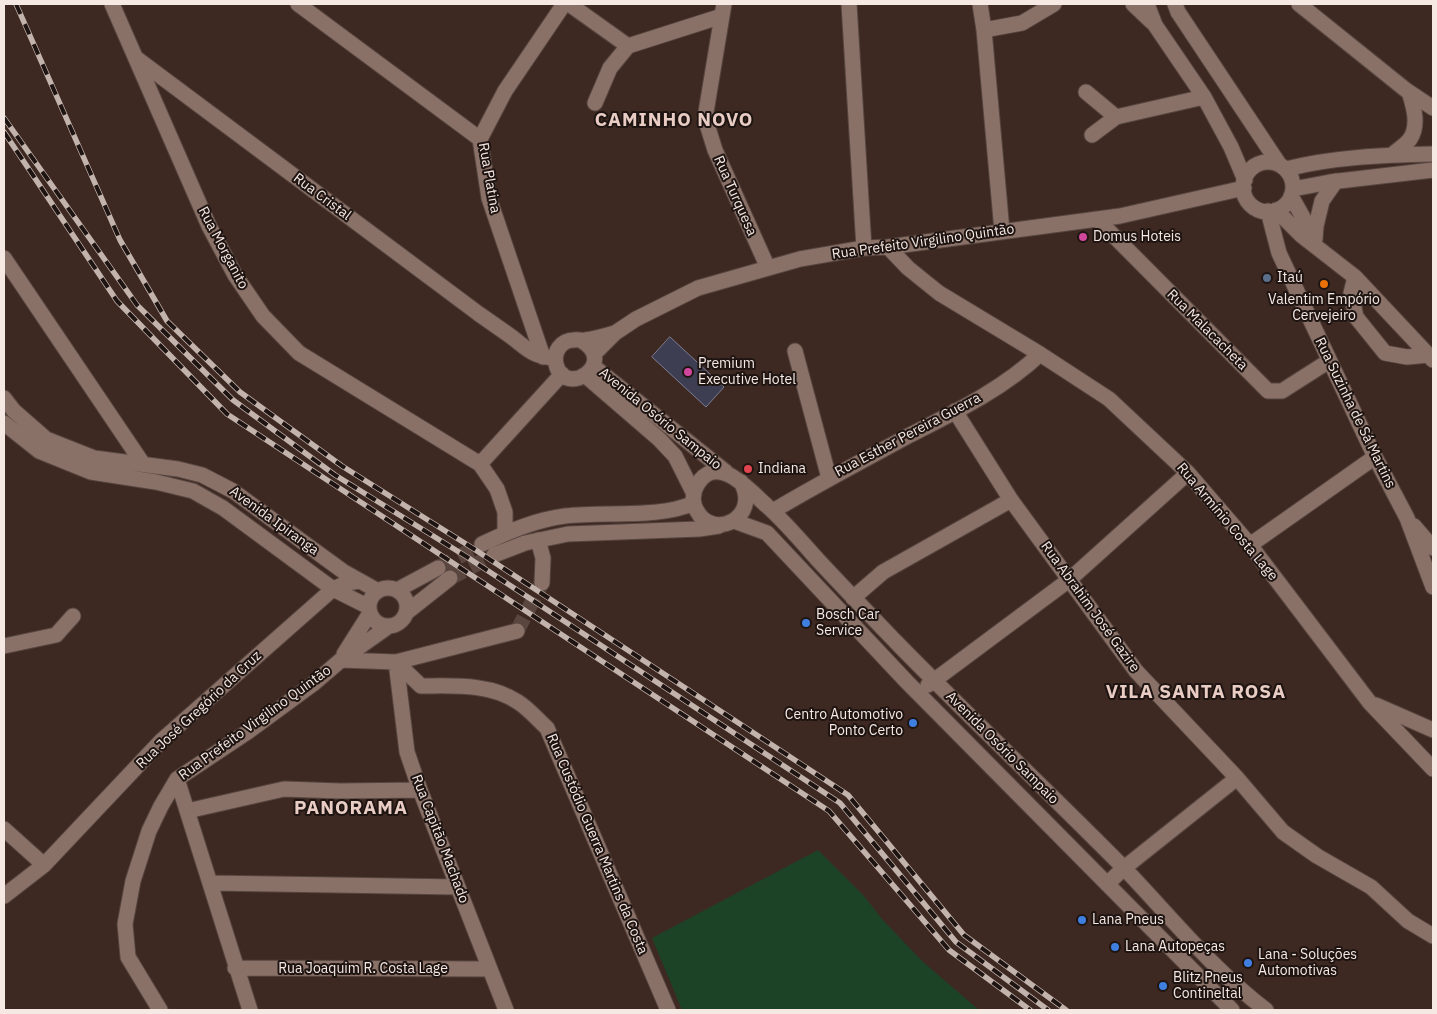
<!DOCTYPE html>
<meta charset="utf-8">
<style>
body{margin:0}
#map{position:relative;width:1437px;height:1014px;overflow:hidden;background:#3e2922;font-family:"IBM Plex Sans",sans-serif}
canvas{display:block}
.frame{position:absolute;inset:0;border:5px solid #f6e8e3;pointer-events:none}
</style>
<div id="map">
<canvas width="1437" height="1014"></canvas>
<div class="frame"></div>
</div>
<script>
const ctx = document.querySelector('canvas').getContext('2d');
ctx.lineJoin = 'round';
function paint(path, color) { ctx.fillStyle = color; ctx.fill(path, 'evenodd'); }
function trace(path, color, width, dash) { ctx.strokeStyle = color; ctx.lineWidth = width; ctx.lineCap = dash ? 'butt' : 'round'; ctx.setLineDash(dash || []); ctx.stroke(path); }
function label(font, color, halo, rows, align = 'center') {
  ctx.font = font + ' "IBM Plex Sans",sans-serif'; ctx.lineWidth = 4; ctx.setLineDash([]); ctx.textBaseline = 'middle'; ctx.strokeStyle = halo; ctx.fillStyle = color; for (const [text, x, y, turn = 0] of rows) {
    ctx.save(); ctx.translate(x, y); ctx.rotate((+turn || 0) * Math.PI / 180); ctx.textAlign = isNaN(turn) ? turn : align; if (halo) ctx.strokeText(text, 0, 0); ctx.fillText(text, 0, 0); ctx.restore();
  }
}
const green = new Path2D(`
 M 818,850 L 864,896 L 882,919 L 922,961 L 979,1010 L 682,1010 L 652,938 Z`);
const building = new Path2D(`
 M 670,337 L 724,387 L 706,407 L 652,357 Z`);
const minorTunnel = new Path2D(`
 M 438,568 L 482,544
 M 450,578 L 494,555
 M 517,631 L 542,583`);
const minor = new Path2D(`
 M 112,4 L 209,226 L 235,275 L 263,316 L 299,353 L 480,464 L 497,489 L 505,512 L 505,533
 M 298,4 L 480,139
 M 569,4 L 628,46
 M 724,4 L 705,118 L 715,150 L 768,268
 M 849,4 L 864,248
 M 980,4 L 984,30 L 1002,231
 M 1133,4 L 1152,22
 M 1147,4 L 1155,25 L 1204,97 L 1231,147 L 1245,180
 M 1175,4 L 1178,12 L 1279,164
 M 1299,4 L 1406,90 L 1433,108
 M 984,30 L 1022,23 L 1054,4
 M 136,58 L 479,314 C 489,321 499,328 509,335 C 527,348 532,357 555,358
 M 1086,92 L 1116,117 L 1204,97
 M 595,103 L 610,68 L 628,46 L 722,16
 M 1092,135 L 1116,117
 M 1392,155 C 1397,150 1406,145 1410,139 C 1419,126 1414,108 1410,95
 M1243 187a25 25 0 1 1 50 0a25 25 0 1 1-50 0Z
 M 1286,169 C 1333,157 1384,155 1433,154
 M 1293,189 L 1330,182 L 1433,170
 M 1291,196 L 1315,239
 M 1276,210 L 1301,235 L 1355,277 L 1433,360
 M 1268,211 L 1279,253 L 1375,457 L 1407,518 L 1433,587
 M 1098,220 L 1268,391 L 1282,391 L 1329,361
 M 1315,239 L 1316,226 L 1322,201 L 1336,181
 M 888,247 L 908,268 L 939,293 L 1040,354 L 1109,399 L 1188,473 L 1250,545 L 1370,703 L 1433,769
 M 4,258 L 143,464
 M 1355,277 L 1351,293 L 1356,317 L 1385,353 L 1407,357 L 1429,355
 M 582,341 C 619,364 564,399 556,364 C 553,352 561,340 574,340 C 578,339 581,341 585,340 C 595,339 605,336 615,333
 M 795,351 L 829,478
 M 594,354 L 615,333 L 636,319 L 698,288 L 800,259 L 864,248 L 888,247 L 1120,216 L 1244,188
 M 543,357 L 489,198 L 480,139 L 505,91 L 564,4
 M 593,366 L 726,472
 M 586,376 L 659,439 L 675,456 L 694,494
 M 4,398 L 14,411 L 46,439 L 94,458 L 178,469 L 202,475 L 233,491 L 344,572 L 378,591
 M 955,411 L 1011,500 L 1136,671 L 1237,778 L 1283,832 L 1317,856 L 1371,887 L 1408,921 L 1433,936
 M 4,423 L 39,451 L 91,472 L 156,482 L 193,491 L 223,508 L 333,589 L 369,607
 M 480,464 L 562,374
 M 741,482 C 761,519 712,540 697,511 C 692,504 692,493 697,485 C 717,451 750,491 767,506 C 785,522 801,541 817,559 C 843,587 870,615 896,642 C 971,719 1049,792 1124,868 C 1170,916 1213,970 1266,1010
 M 773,511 C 818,484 864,460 910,435 C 955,412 1003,389 1040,354
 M 734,521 L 767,533 L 907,682 L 1232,1010
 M 1414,526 L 1433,548
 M 538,540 L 543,558 L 542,583
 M 482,544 C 510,531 535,520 565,516 C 604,511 659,519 694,503
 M 1250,545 L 1375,457
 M 494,555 L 525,543 L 568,534 L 699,529 L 719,526
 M369 607a19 19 0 1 1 38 0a19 19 0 1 1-38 0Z
 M 397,590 L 438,568
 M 853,598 L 883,572 L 1011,500
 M 407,612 L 450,578
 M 4,646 L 56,635 L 73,616
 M 344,654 L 370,613
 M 341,660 L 396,662 L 517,631
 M 396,662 L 421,686 C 453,686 490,683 518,702 C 529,709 538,720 547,728 L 668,1010
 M 396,662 L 407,752 L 420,790 L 506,1010
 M 928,685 L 1069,580 L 1188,473
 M 1376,705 L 1433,730
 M 177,779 L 250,1010
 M 187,811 L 284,789 L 340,791 L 420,790
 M 4,829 L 44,865
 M 211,883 L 457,887
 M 1107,884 L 1124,868 L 1237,778
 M 4,896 L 44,865 L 162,740 L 333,589 L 347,583 L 360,581
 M 235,968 L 490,969
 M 160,1010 L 128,957 L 125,924 L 133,881 L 149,831 L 161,806 L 177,779 L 249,731 L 313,684 L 341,660 L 389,626`);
const rail = new Path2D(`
 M 16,4 L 120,240 L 167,321 L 240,392 L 342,466 L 474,549 L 848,795 L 964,935 L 1066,1010
 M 4,118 L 137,305 L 233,400 L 335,475 L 467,557 L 840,803 L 956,942 L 1048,1010
 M 4,132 L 117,301 L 227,414 L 829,811 L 949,950 L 1030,1010`);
const markers = [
 [1083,237,5,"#d1479c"],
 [1267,278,5,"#5c6f8a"],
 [1324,284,5,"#e8710a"],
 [688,372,5,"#d1479c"],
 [748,469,5,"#e0444e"],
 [806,623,5,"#3f7fe0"],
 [913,723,5,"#3f7fe0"],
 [1082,920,5,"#3f7fe0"],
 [1115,947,5,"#3f7fe0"],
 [1248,963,5,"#3f7fe0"],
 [1163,986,5,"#3f7fe0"]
];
const streetNames = [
 ["Rua Platina",489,178,80],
 ["Rua Turquesa",735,196,66],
 ["Rua Cristal",322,197,37],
 ["Rua Prefeito Virgilino Quintão",923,242,-8],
 ["Rua Morganito",223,248,62],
 ["Rua Malacacheta",1207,330,45],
 ["Rua Suzinha de Sá Martins",1355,413,64],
 ["Avenida Osório Sampaio",660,419,39],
 ["Rua Esther Pereira Guerra",908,435,-28],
 ["Avenida Ipiranga",274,521,36],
 ["Rua Armínio Costa Lage",1227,522,50],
 ["Rua Abrahim José Gazire",1090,607,54],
 ["Rua José Gregório da Cruz",199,710,-43],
 ["Rua Prefeito Virgilino Quintão",255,723,-36],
 ["Avenida Osório Sampaio",1002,748,45],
 ["Rua Capitão Machado",440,839,69],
 ["Rua Custódio Guerra Martins da Costa",597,844,67],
 ["Rua Joaquim R. Costa Lage",363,969]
];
const poiNames = [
 ["Domus Hoteis",1093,237],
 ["Itaú",1277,278],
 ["Valentim Empório",1324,300,"center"],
 ["Cervejeiro",1324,316,"center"],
 ["Premium",698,364],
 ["Executive Hotel",698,380],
 ["Indiana",758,469],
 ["Bosch Car",816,615],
 ["Service",816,631],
 ["Centro Automotivo",903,715,"right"],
 ["Ponto Certo",903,731,"right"],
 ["Lana Pneus",1092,920],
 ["Lana Autopeças",1125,947],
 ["Lana - Soluções",1258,955],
 ["Automotivas",1258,971],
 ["Blitz Pneus",1173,978],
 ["Contineltal",1173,994]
];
const districtNames = [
 ["CAMINHO NOVO",674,121],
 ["VILA SANTA ROSA",1196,693],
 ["PANORAMA",351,809]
];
paint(green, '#1d4326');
paint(building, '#3e3e53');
trace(building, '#7c7d94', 1);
trace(minorTunnel, '#5a463f', 15, [15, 8]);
trace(minor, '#56453f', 17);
trace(minor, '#8a7168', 15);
trace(rail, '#c3b3ad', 5.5);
trace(rail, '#1e1411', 4, [11]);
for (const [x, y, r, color] of markers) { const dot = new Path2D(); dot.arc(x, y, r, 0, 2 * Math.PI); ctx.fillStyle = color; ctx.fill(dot); trace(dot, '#1e1411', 2); }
label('14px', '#f6e8e3', '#1e1411', streetNames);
label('14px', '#f6e8e3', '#1e1411', poiNames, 'left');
ctx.letterSpacing = '1px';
label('bold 19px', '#e9cdc4', '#1e1411', districtNames);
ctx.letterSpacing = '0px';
</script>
